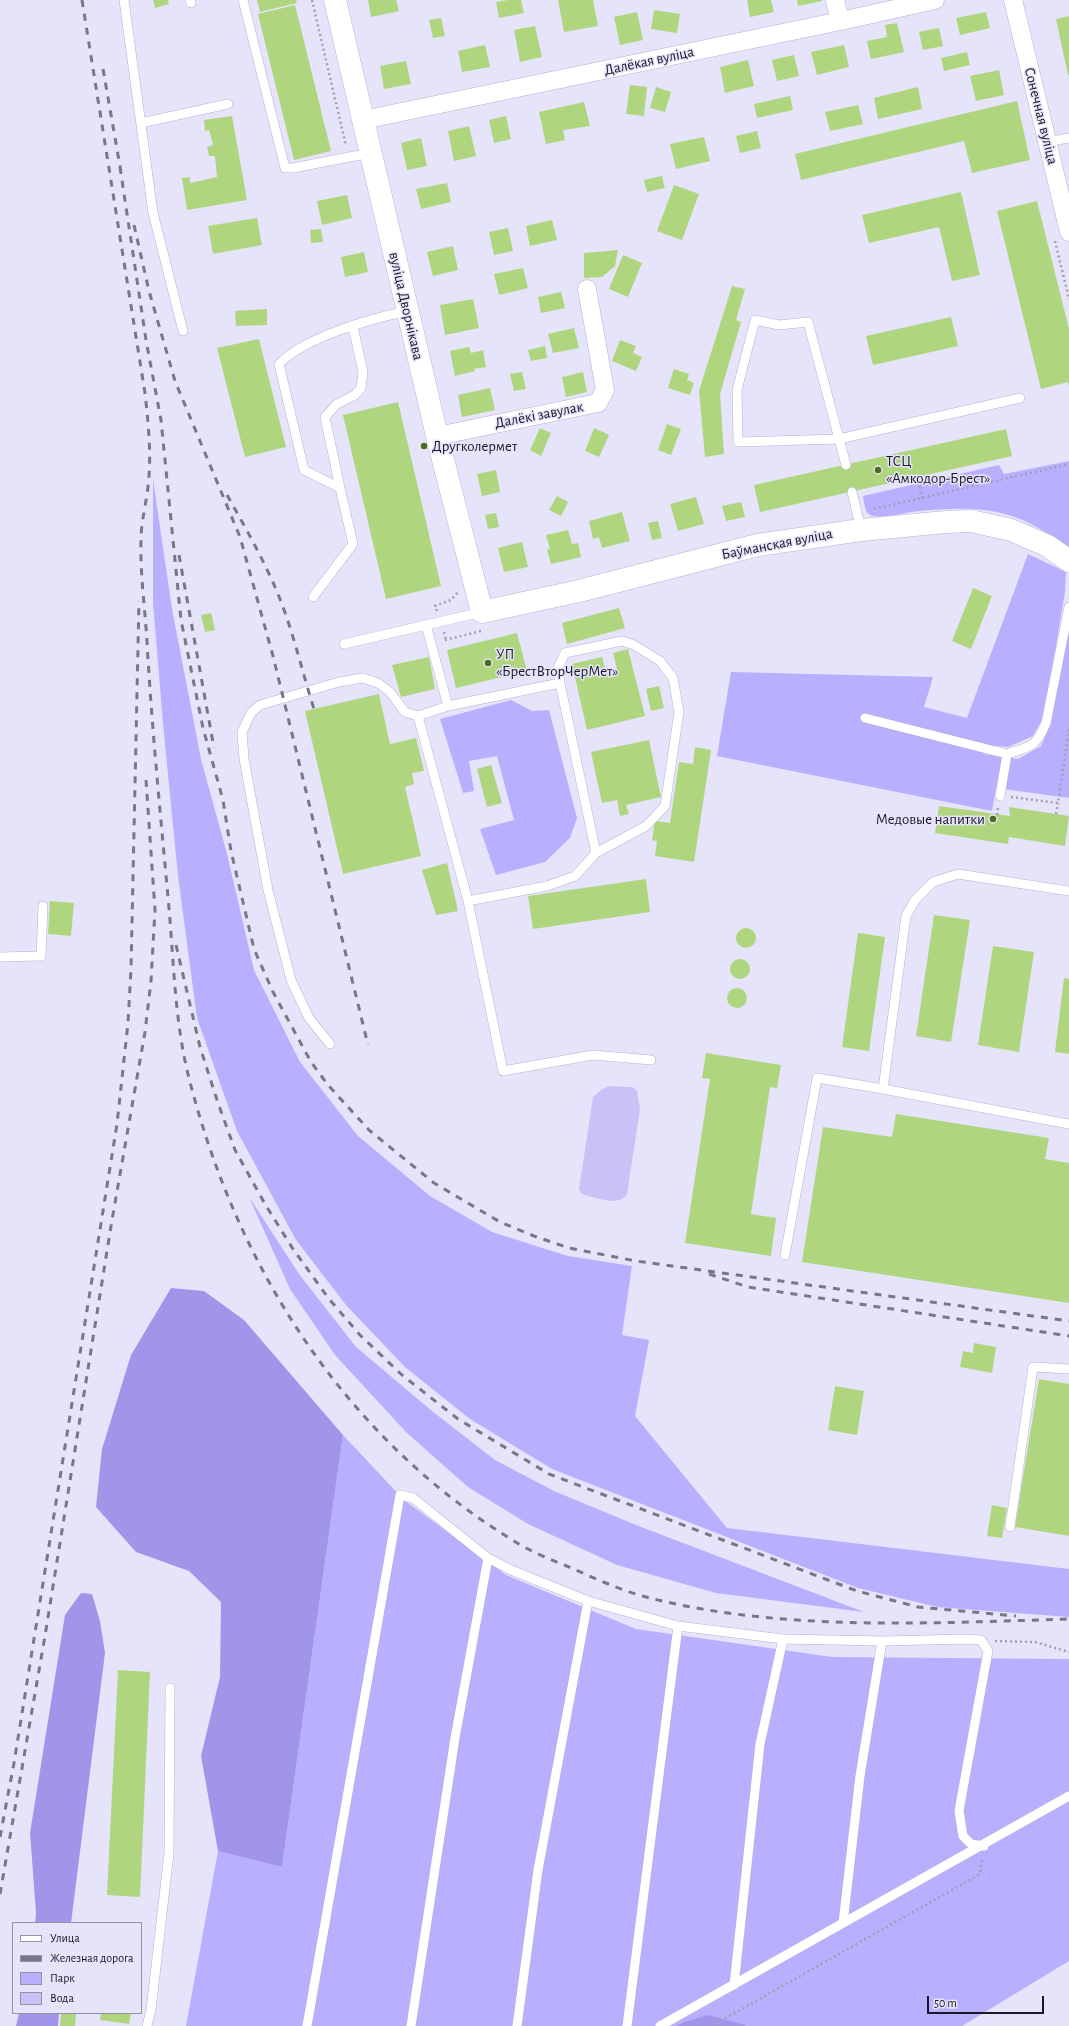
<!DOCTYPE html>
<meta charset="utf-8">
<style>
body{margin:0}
#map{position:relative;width:1069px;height:2026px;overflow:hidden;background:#e6e4fa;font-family:"Alegreya Sans",sans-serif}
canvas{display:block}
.legend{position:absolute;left:12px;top:1922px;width:130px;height:92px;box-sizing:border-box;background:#e6e4fa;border:1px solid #9492a5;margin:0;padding:5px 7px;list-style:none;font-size:12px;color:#1a1825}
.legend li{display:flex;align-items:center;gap:8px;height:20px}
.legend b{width:20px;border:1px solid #9492a5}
.scale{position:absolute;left:927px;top:1996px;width:117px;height:18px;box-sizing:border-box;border:2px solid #1a1825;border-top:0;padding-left:5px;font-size:12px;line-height:14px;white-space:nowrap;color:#1a1825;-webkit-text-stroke:3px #e6e4fa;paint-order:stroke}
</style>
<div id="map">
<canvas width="1069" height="2026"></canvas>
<ul class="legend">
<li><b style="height:5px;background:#fff"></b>Улица</li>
<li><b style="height:5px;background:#787687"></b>Железная дорога</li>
<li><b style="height:11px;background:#b9afff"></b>Парк</li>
<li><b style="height:11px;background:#c8c2f7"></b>Вода</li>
</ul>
<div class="scale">50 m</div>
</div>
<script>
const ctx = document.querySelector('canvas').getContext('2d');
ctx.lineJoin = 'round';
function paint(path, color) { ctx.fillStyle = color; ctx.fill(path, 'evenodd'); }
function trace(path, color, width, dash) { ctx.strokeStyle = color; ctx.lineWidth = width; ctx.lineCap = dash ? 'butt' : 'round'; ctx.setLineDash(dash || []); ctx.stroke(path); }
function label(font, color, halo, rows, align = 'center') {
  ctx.font = font + ' "Alegreya Sans",sans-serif'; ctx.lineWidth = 3; ctx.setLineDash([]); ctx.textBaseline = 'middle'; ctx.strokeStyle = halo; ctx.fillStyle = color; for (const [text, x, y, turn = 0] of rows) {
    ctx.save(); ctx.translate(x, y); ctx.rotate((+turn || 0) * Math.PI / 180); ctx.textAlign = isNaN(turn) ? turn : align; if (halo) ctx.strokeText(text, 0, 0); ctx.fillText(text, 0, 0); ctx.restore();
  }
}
const green = new Path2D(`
 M 1069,461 L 1069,547 C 1052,536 1034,524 1015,517 C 986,506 950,508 919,511 C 906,512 882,520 870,515 C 865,513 864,501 863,496 L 999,465 L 1004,474 Z
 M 153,479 L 172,609 L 201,759 L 227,854 L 254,970 L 300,1062 L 358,1136 L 430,1196 L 492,1232 L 568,1256 L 632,1266 L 622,1335 L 649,1340 L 635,1416 L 727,1528 L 1069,1569 L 1069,1617 L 937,1607 L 858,1588 L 552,1469 L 470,1419 L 405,1367 L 346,1305 L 296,1240 L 237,1131 L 197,1018 L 178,876 L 163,724 L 153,603 Z
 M 1028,554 L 1066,572 L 1065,592 L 1044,716 L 1033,736 L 1008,747 L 987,745 L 984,754 L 1018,759 L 1041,746 L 1049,728 L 1069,632 L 1069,798 L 996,788 L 992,811 L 717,756 L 731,672 L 933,677 L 924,707 L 967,718 Z
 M 511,700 L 532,711 L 549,710 L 577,818 L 570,838 L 545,862 L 496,875 L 480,829 L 514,820 L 497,756 L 469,761 L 474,791 L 463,793 L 440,719 Z
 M 249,1197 L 299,1274 L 356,1347 L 432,1411 L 495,1460 L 554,1491 L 636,1525 L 864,1612 L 716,1593 L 617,1565 L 528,1524 L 468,1487 L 407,1433 L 335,1355 L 290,1289 Z
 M 343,1435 L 404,1500 L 506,1575 L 636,1629 L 832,1657 L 1069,1659 L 1069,1961 L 962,2026 L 186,2026 L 218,1851 L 282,1867 Z`);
const forest = new Path2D(`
 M 171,1288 L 204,1291 L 244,1320 L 343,1435 L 282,1867 L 218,1851 L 201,1756 L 220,1677 L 221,1602 L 189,1571 L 136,1552 L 96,1507 L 102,1449 L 131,1355 Z
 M 81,1593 L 92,1594 L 100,1621 L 105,1653 L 71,1923 L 35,1923 L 36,1913 L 30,1833 L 65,1615 Z
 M 19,2013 L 59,2013 L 58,2026 L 16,2026 Z
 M 709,2015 L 745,2025 L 747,2026 L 676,2026 L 684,2022 Z`);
const water = new Path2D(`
 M 609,1086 L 632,1087 L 637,1091 L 640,1109 L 627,1194 C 619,1207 598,1198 585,1195 L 581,1193 L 579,1189 L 593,1097 L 601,1090 Z`);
const building = new Path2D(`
 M 153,0 L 168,0 L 169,4 L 155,8 Z
 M 257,0 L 296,0 L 297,3 L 260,12 Z
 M 368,0 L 396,0 L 399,11 L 371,17 Z
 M 508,0 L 521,0 L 524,13 L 499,18 L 496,2 Z
 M 558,0 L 593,0 L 598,26 L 564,32 Z
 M 747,0 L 771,0 L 774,12 L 750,17 Z
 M 797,0 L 822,0 L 822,1 L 798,6 Z
 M 295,5 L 331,151 L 294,160 L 258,14 Z
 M 654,10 L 680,14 L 677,33 L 651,29 Z
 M 637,12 L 643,40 L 620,45 L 614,17 Z
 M 986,12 L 990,28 L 960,35 L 956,18 Z
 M 1069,16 L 1069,75 L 1068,75 L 1056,19 Z
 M 441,18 L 445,36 L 433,38 L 429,20 Z
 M 897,23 L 904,52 L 871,59 L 867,41 L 887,37 L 885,25 Z
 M 535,26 L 542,57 L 520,62 L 514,30 Z
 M 939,28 L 943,46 L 923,50 L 919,32 Z
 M 485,45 L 490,67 L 462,72 L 458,51 Z
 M 844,45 L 849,67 L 817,75 L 811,52 Z
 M 967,52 L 970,65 L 944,71 L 941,58 Z
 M 794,55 L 799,76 L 777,81 L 772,60 Z
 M 748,60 L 754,86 L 725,93 L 720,67 Z
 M 406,61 L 411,84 L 384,89 L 380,66 Z
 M 999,70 L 1004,95 L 976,101 L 970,76 Z
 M 630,85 L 647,87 L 644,116 L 626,114 Z
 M 656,87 L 671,92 L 665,112 L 650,108 Z
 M 918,87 L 922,109 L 878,119 L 874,98 Z
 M 790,96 L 793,110 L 757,118 L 754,104 Z
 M 1017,101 L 1030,160 L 972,173 L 964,141 L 801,180 L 795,154 Z
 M 584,102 L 590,126 L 563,130 L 565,140 L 546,144 L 539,112 Z
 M 858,105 L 863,124 L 830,131 L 825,112 Z
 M 232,116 L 247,200 L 187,210 L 182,178 L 190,177 L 190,183 L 217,177 L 215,156 L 209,156 L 207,147 L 213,145 L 209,130 L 205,131 L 204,120 Z
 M 506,116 L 511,139 L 494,143 L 489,120 Z
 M 469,126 L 476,156 L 454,161 L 448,131 Z
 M 757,131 L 761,148 L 740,153 L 736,136 Z
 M 704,137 L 710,161 L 676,169 L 670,144 Z
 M 421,138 L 427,166 L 407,170 L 401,143 Z
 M 662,176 L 665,188 L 647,192 L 644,180 Z
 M 447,183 L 451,202 L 421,209 L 416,189 Z
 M 674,185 L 699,194 L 682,240 L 657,231 Z
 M 961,192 L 980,275 L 952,281 L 939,227 L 869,243 L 862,215 Z
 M 347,195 L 352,218 L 322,225 L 317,201 Z
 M 1037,201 L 1069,329 L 1069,386 L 1068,382 L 1041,389 L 997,211 Z
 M 257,218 L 262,245 L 213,254 L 208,226 Z
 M 552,220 L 557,240 L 530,246 L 526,226 Z
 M 508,228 L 513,251 L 494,255 L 489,232 Z
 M 321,229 L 323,242 L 311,243 L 310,230 Z
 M 453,246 L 458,270 L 433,276 L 427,252 Z
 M 618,250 L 615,266 L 602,277 L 584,278 L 584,253 Z
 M 364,252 L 368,272 L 345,277 L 341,257 Z
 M 623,255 L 642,263 L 628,297 L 609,289 Z
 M 523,268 L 528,288 L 499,295 L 494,274 Z
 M 732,286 L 745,289 L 736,320 L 741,322 L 720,394 L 724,454 L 705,457 L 699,391 Z
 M 561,292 L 565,308 L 541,313 L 538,297 Z
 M 473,299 L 479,328 L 445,335 L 440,305 Z
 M 267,309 L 267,325 L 236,326 L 235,311 Z
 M 951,317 L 958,346 L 873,365 L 866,336 Z
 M 574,328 L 579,348 L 553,353 L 548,334 Z
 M 259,339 L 286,447 L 245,457 L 217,348 Z
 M 620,340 L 636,346 L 633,353 L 642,357 L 636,371 L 612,361 Z
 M 545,346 L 547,358 L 531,361 L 528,350 Z
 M 469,347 L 471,353 L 483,350 L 486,367 L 474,369 L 475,371 L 455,376 L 450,351 Z
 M 674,369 L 689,374 L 687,380 L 694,383 L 690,395 L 668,388 Z
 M 522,372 L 526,389 L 514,391 L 510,374 Z
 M 583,372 L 587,392 L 566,397 L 562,377 Z
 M 490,388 L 495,410 L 462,417 L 458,395 Z
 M 398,402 L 441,586 L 386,599 L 343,415 Z
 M 667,424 L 681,429 L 671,455 L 658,450 Z
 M 540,428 L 551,433 L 541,456 L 530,450 Z
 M 594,428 L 609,435 L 599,457 L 585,451 Z
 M 1006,429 L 1012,456 L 760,512 L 754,485 Z
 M 496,470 L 500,492 L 482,496 L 477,474 Z
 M 557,496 L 568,502 L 561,516 L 549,510 Z
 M 696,497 L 704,524 L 678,531 L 670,504 Z
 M 741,502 L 745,517 L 726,521 L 722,506 Z
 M 622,512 L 630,541 L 602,548 L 599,537 L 593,539 L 589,521 Z
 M 496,513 L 499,527 L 488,529 L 485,515 Z
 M 658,521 L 662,538 L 652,540 L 648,523 Z
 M 568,530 L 572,544 L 578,543 L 581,557 L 551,564 L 547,550 L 550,549 L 546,535 Z
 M 522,542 L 528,567 L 504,572 L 498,548 Z
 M 973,588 L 992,596 L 971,649 L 952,641 Z
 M 619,608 L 625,628 L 567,644 L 562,623 Z
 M 211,613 L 215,630 L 205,632 L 201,615 Z
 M 517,633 L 527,671 L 456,688 L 447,650 Z
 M 628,649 L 645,716 L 587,730 L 572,664 L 602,657 L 606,672 L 617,669 L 613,653 Z
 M 429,657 L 435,689 L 401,697 L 392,665 Z
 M 659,686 L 664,708 L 651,711 L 646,689 Z
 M 379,694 L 390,744 L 416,738 L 424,771 L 412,773 L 414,784 L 405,787 L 421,856 L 343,874 L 305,711 Z
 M 649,740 L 661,797 L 626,805 L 629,814 L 620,816 L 617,800 L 602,803 L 591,752 Z
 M 695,747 L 711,750 L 694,862 L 655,856 L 657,841 L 652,840 L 655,821 L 670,823 L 679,762 L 693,764 Z
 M 491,765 L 502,803 L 487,807 L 477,769 Z
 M 939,806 L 1010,816 L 1009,807 L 1069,816 L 1065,846 L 1009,837 L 1008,844 L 935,833 Z
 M 447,863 L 458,911 L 436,915 L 422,870 Z
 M 646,879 L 650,912 L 533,929 L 528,896 Z
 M 50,901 L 74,903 L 71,936 L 48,934 Z
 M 934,915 L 970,920 L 951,1042 L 916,1036 Z
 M736 938a10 10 0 1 1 20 0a10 10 0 1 1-20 0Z
 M 858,933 L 885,937 L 869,1051 L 842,1047 Z
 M 993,946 L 1034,952 L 1019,1052 L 978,1045 Z
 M730 969a10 10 0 1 1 20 0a10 10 0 1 1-20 0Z
 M 1064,978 L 1069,979 L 1069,1054 L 1055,1052 Z
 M727 998a10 10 0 1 1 20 0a10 10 0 1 1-20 0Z
 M 706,1053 L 781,1065 L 777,1088 L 770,1087 L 751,1214 L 776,1218 L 771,1256 L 685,1243 L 710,1079 L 702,1078 Z
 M 896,1114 L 1049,1138 L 1045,1159 L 1069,1163 L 1069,1303 L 802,1262 L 823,1127 L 892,1137 Z
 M 974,1343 L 996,1347 L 992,1373 L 960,1367 L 963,1351 L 973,1353 Z
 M 1039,1379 L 1069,1384 L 1069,1536 L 1015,1527 Z
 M 835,1386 L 864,1391 L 857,1435 L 828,1430 Z
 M 992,1505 L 1007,1508 L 1002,1538 L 987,1536 Z
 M 118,1670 L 150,1672 L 140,1897 L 107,1895 Z
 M 61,2013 L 76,2013 L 75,2026 L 60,2026 Z
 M 101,2013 L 131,2013 L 129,2024 L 100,2020 Z`);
const path = new Path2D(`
 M 312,0 L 346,146
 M 1055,241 L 1069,299
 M 918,477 L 922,498
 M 874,509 L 1069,464
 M 437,611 L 435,606 L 451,600 L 458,592
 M 444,632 L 446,640
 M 445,640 L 481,631
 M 1011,797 L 1058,803 L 1069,729
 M 1056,814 L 1058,803
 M 997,815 L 998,807
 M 995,1641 L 1035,1642 L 1069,1652
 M 712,2026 L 980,1874 L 982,1858`);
const lane = new Path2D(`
 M 124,0 L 153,213 L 183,331
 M 190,0 L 191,3
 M 243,0 L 285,168 L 293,168 L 370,153
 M 141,123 L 228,104
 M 1047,142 L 1069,138
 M 846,465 L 808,322 L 779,325 L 755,320 L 737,390 L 738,442 L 839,439 L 1020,398
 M 340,488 L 325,417 L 337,404 L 355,395 L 361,388 L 363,372 L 353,327
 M 852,492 L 861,530
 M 313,597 L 353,544 L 340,488 L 304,470 L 279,364 C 305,337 370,319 407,311
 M 344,644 L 482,612
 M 560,683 L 558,668 L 565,653 L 622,641 L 634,645 L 660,661 L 673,678 L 679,712 L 665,806 L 646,826 L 596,853
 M 418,716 L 468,901 L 547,886 L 575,876 L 596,853 L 560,683 L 448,706 L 426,625
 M 865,718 L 1007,754
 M 1000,796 L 1007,754 C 1031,746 1036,747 1046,723 L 1069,607
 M 1069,891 L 958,874 L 933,882 L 915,900 L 906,916 L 883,1089 L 1069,1124
 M 468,901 L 503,1071 L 593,1055 L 651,1060
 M 0,957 L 41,956 L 43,906
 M 330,1044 L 309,1018 L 291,980 L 268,890 L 244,759 L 242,732 L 251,713 L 260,705 L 339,682 L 363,678 L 378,683 L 390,692 L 405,712 L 418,716 L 448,706
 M 785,1255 L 817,1078 L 883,1089
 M 1010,1527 L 1033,1367 L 1069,1369
 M 488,1558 L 511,1570 L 588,1601 L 538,1870 L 517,2026
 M 588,1601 L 678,1626 L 627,2026
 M 678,1626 L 783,1639 L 760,1744 L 734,1985
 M 783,1639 L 882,1641 L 860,1776 L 843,1923
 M 882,1641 L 967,1639 L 981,1640 L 988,1651 L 959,1811 L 963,1836 L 971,1844 L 984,1846
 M 147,2026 L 151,2010 L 169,1853 L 170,1688
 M 307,2026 L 400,1495 L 413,1498 L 488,1558 L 455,1738 L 411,2026
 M 660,2026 L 1069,1796`);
const street = new Path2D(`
 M 835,0 L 840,21
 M 1013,0 L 1069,232
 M 363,120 L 850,19 L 935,0
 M 437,436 L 598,403 L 605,390 L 587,289`);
const secondary = new Path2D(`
 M 335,0 L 437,436 L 482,612 L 579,591 L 758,545 L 861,530 L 946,522 L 971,521 L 1011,530 L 1048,546 L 1069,561`);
const rail = new Path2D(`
 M 82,0 L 145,393 C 148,421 151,448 149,476 C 148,498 141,519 141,540 C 140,574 145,608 147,642 C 152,731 161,820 169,908 C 174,966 175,1026 190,1082 C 239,1272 348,1442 519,1544 C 534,1553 552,1560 569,1567 C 594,1578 620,1590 646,1597 C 781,1632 931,1623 1069,1619
 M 103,69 L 121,172
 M 120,167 L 146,340 L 161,420 L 181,620 L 203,728 L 223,800 L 231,851 L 254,949 L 273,992 L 311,1062 L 328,1085 L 369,1130 L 434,1183 L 500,1222 L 534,1236 L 569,1248 L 636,1261 L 1069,1321
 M 134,225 L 149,291 L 175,381 L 240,537 L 273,656 L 368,1045
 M 227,495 C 244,525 261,555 275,587 C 292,626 301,668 314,709
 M 179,555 L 214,748
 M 176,945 L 200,1047 L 218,1103 L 235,1150 L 265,1204 L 293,1249 L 329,1299 L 360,1335 L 402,1375 L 458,1419 L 549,1474 L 857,1591 L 918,1607 L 1016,1616
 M 709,1274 L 748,1287 L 1069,1336
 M 0,1837 L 14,1763 L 117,1124 L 128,1023 L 131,969 L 139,601
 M 0,1894 L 45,1636 L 112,1220 L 145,1032 L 151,981 L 155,910 L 146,780`);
const markers = [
 [424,446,4,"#4d6b1f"],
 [878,470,4,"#4d6b1f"],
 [488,663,4,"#4d6b1f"],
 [993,819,4,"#4d6b1f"]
];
const streetNames = [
 ["Далёкая вуліца",649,61,-12],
 ["Сонечная вуліца",1041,116,76],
 ["вуліца Дворнікава",406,306,77],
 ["Далёкі завулак",539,415,-11],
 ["Баўманская вуліца",777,544,-11]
];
const poiNames = [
 ["Другколермет",432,446],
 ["ТСЦ",886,461],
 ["«Амкодор-Брест»",886,478],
 ["УП",496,654],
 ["«БрестВторЧерМет»",496,671],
 ["Медовые напитки",985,819,"right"]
];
paint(green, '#b9afff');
paint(forest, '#a195ea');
paint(water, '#c8c2f7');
paint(building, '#afd67e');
trace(lane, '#b4b1d4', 10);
trace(street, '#b4b1d4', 19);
trace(secondary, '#b4b1d4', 23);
trace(path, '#a19fb2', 2.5, [2, 3]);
trace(lane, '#fff', 9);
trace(street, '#fff', 18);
trace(secondary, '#fff', 22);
trace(rail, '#787687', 3, [7, 7]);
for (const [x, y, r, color] of markers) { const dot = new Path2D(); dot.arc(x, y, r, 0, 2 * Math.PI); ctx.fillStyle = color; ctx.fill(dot); trace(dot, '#e6e4fa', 1.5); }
label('15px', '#1a1825', '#e6e4fa', streetNames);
label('15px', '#1a1825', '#e6e4fa', poiNames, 'left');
</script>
